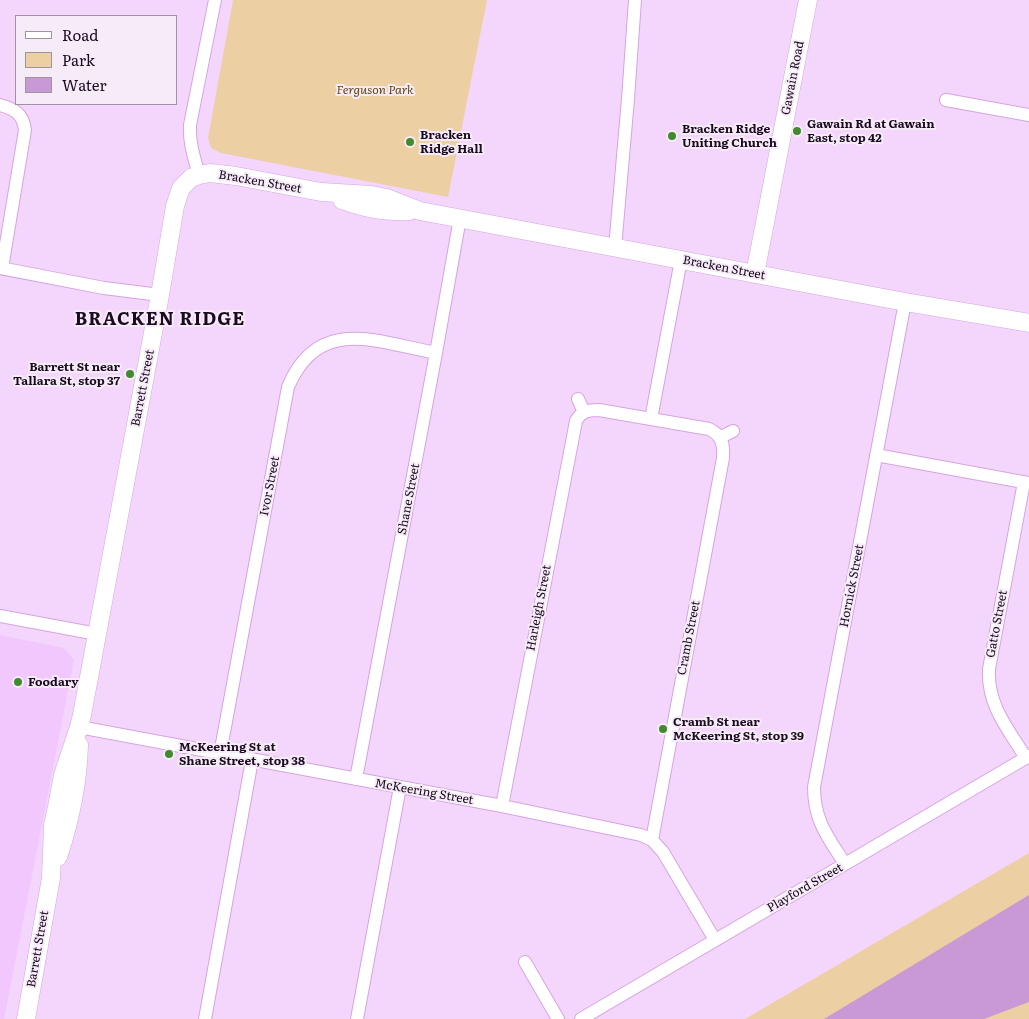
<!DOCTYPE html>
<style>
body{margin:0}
#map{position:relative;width:1029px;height:1019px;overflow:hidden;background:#f4d6fc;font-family:Literata,serif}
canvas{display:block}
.legend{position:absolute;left:15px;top:15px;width:162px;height:90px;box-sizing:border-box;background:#f6ecf8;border:1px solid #9f92a2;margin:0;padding:6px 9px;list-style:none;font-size:15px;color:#1c0a20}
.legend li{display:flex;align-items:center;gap:10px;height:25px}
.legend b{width:25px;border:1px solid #9f92a2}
</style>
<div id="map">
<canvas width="1029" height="1019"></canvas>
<ul class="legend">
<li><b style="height:6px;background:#fff"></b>Road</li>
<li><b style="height:14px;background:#eccfa2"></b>Park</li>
<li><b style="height:14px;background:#c999d6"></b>Water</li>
</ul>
</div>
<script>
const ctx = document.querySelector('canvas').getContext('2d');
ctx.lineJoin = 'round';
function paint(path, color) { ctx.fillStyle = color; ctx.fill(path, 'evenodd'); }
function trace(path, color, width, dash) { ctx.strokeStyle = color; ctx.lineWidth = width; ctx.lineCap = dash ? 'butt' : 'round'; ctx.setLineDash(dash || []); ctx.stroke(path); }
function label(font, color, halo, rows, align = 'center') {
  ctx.font = font + ' Literata,serif'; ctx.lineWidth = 4; ctx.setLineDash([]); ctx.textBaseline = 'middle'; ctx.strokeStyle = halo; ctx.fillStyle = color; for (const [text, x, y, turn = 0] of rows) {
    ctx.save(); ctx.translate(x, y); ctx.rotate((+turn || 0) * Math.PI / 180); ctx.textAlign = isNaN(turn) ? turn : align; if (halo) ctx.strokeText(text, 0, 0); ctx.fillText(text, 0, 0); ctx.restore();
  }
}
const built = new Path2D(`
 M 0,635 L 64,648 L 74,660 L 4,1019 L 0,1019 Z`);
const green = new Path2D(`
 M 233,0 L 487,0 L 448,197 L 221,153 L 211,148 L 208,138 Z
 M 1029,853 L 1029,1019 L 745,1019 Z`);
const water = new Path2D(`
 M 1029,895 L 1029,1002 L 984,1019 L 824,1019 Z`);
const street = new Path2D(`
 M 946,100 L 1029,115
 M 0,105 C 15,109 23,114 25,130 L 2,268
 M 199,175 C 194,157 189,143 190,125 L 215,0
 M 615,248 L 628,99 L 635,0
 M 0,268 L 104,288 L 160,295
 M 578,399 L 584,412
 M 651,419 L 681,260
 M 721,437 L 733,431
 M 876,455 L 1029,483
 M 1024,482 L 989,669 C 987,705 1008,729 1026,758
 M 0,616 L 97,634
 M 79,727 L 502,806 L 641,835 L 652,840 L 663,852 L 715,940
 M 220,754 L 288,387 C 318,315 377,342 436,353
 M 356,779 L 436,353 L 460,218
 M 502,806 L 576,421 C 581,411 589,410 599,410 L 709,429 C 722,435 724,445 723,458 L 652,840
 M 845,864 C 828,837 814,821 814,787 L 905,302
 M 525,962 L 558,1019
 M 205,1019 L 252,760
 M 357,1019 L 400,787
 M 581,1019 L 1029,756`);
const secondary = new Path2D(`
 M 342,200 C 368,209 383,212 410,211
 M 755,274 L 808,0
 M 58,857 C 70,821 78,784 79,745
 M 26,1019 L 51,878 L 53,825 L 57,807 L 63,775 L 79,727 L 82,715 L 160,295 L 175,206 L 181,188 L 191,178 L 199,175 L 210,173 L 236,176 L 321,192 L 371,195 L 387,198 L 420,211 L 905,302 L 1029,323`);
const markers = [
 [797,131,5,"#43892e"],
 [672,136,5,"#43892e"],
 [410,142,5,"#43892e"],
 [130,374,5,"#43892e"],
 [18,682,5,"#43892e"],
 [663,729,5,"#43892e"],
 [169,754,5,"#43892e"]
];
const streetNames = [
 ["Gawain Road",793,78,-79],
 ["Bracken Street",260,182,10],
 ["Bracken Street",724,268,11],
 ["Barrett Street",143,388,-79],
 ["Ivor Street",270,486,-79],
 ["Shane Street",409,499,-79],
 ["Hornick Street",852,586,-79],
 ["Harleigh Street",539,608,-79],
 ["Gatto Street",997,624,-79],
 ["Cramb Street",689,638,-79],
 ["McKeering Street",424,792,10],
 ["Playford Street",805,888,-30],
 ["Barrett Street",38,949,-80]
];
const parkNames = [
 ["Ferguson Park",375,90]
];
const poiNames = [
 ["Gawain Rd at Gawain",807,124],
 ["East, stop 42",807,138],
 ["Bracken Ridge",682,129],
 ["Uniting Church",682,143],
 ["Bracken",420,135],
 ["Ridge Hall",420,149],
 ["Barrett St near",120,367,"right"],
 ["Tallara St, stop 37",120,381,"right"],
 ["Foodary",28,682],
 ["Cramb St near",673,722],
 ["McKeering St, stop 39",673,736],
 ["McKeering St at",179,747],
 ["Shane Street, stop 38",179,761]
];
const districtNames = [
 ["BRACKEN RIDGE",160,320]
];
paint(built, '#f2c7fe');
paint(green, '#eccfa2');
paint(water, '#c999d6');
trace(street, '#d5a4e1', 14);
trace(secondary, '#d5a4e1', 19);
trace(street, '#fff', 12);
trace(secondary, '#fff', 18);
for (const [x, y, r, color] of markers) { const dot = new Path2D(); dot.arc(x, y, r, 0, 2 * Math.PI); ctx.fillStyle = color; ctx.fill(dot); trace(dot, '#f6ecf8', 2); }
label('12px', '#1c0a20', '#f6ecf8', streetNames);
label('italic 12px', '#63460f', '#f6ecf8', parkNames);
label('bold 12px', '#1c0a20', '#f6ecf8', poiNames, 'left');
ctx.letterSpacing = '1px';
label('bold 18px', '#1c0a20', '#f6ecf8', districtNames);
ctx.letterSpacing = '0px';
</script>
